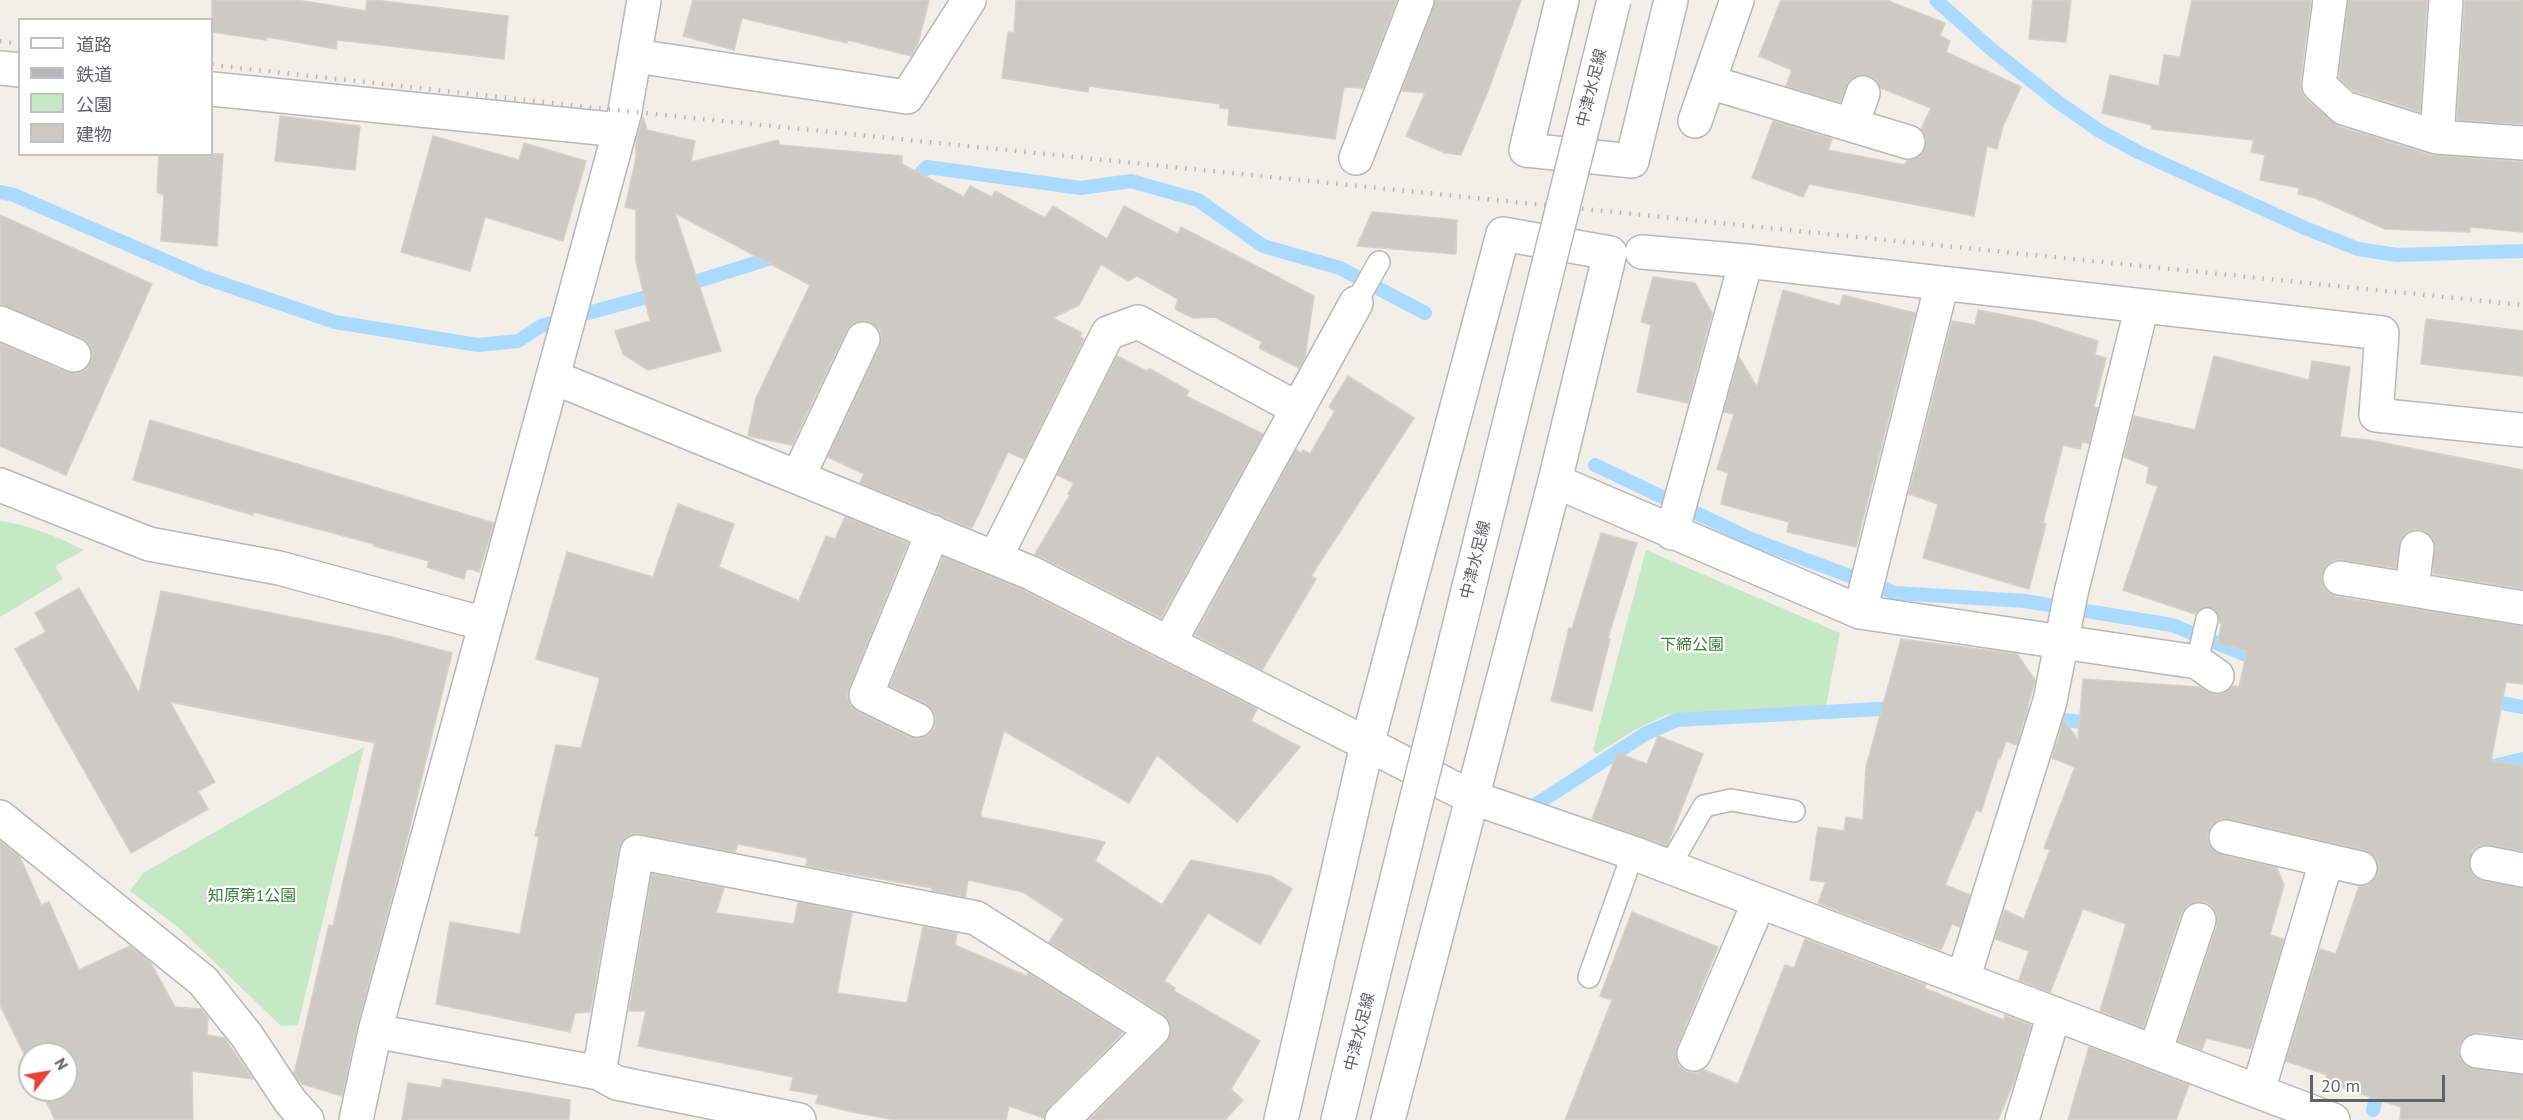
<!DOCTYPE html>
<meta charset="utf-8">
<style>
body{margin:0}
#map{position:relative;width:2523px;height:1120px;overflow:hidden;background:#f1efe8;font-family:"PT Sans","Noto Sans JP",sans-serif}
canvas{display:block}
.legend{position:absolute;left:18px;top:18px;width:195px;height:138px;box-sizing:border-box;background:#fff;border:2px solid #bfc1c3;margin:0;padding:8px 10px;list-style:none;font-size:18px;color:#5f6368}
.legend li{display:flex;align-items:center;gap:12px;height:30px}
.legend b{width:30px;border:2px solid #bfc1c3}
.north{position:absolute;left:18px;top:1042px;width:60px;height:60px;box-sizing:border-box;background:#fff;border:2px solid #bfc1c3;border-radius:50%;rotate:59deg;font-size:16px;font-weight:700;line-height:24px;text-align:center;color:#5f6368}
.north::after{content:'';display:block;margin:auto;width:21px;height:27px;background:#ea4335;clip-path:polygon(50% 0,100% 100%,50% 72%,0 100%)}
.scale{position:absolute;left:2310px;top:1075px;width:135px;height:27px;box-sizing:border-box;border:3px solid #5f6368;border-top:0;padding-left:8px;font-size:18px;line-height:21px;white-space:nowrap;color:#5f6368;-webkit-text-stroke:4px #fff;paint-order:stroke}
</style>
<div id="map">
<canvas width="2523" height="1120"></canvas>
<ul class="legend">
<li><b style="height:8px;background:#fff"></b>道路</li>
<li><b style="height:8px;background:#b6b7b8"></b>鉄道</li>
<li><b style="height:16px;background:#c5e8c5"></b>公園</li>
<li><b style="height:16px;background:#cccac5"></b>建物</li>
</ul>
<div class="north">N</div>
<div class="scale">20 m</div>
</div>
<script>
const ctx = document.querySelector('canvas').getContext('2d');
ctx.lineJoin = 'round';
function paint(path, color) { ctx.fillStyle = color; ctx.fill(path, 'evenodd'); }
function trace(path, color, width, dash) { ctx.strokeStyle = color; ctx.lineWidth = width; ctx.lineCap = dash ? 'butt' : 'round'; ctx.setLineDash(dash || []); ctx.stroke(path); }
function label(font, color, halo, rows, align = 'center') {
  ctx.font = font + ' "PT Sans","Noto Sans JP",sans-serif'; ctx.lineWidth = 4.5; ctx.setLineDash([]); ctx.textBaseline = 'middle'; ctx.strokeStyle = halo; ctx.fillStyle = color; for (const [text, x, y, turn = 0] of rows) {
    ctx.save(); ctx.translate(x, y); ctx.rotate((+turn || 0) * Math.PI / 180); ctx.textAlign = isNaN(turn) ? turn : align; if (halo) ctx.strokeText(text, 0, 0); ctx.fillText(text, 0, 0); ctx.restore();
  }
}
const green = new Path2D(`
 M 0,521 C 30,525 58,537 84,550 L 55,566 L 63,579 L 0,617 Z
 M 1646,550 L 1840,633 L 1826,706 L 1666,715 L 1635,730 L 1596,754 L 1593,750 Z
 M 364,747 L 298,1025 L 281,1026 L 178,927 L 130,891 L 143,873 Z`);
const stream = new Path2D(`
 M 1936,0 L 1991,49 L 2058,102 L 2098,130 L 2138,152 L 2305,228 L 2358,249 L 2397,255 L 2523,251
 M 908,186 L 927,167 L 1081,188 L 1131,181 L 1198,200 L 1263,246 L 1340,268 L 1425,313
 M 0,192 L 14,195 L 203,277 L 335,322 L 478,345 L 518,341 L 541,326 L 661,293
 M 682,286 L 781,255
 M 1595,465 L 1751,539 L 1895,593 L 2025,601 L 2172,625 L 2261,661
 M 2484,700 L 2523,707
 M 2007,713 L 2098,724
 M 2490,767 L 2523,759
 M 1532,807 L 1645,734 L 1677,720 L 1898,708
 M 2373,1110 L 2380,1082`);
const building = new Path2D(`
 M 212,0 L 297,0 L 366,11 L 367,0 L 375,0 L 508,16 L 504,59 L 337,40 L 336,49 L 267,37 L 266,40 L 212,32 Z
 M 693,0 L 929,0 L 918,44 L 911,56 L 848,40 L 847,43 L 742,18 L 734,50 L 683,36 Z
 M 1016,0 L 1397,0 L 1363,88 L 1344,87 L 1335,139 L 1228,125 L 1229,109 L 1220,108 L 1220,104 L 1089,86 L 1088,92 L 1002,78 L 1008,32 L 1014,33 Z
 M 1435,0 L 1521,0 L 1488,91 L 1461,155 L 1445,153 L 1406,136 L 1425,93 L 1402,91 Z
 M 1781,0 L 1886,0 L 1945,23 L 1940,36 L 1950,41 L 1946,52 L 2021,87 L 2003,126 L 1997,149 L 1987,146 L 1974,216 L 1809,184 L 1803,197 L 1752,178 L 1773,121 L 1832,139 L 1828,150 L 1905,165 L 1907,160 L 1920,156 L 1926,147 L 1926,137 L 1921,129 L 1931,108 L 1881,88 L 1877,80 L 1870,76 L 1860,75 L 1850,79 L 1840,102 L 1786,86 L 1792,70 L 1759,56 Z
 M 2033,0 L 2071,0 L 2066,42 L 2029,39 Z
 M 2192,0 L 2311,0 L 2300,83 L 2301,91 L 2306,99 L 2338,126 L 2431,155 L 2523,162 L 2523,232 L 2470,227 L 2470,232 L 2385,229 L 2315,198 L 2298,194 L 2299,188 L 2260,180 L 2265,155 L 2251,152 L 2254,140 L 2152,129 L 2152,125 L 2102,113 L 2110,75 L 2159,86 L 2164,55 L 2180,57 Z
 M 2348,0 L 2427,0 L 2420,112 L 2354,91 L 2339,78 Z
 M 2465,0 L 2523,0 L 2523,124 L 2457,120 Z
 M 280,116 L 360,126 L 355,170 L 275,161 Z
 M 643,117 L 647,130 L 695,141 L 691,162 L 778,140 L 780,145 L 902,156 L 902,164 L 964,197 L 970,186 L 992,197 L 995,191 L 1045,218 L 1053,206 L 1107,239 L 1124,206 L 1178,234 L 1181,227 L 1314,296 L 1305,357 L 1299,368 L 1259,348 L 1262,342 L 1215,317 L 1193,318 L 1175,309 L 1178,299 L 1137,276 L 1128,281 L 1101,264 L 1079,305 L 1053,318 L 1082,333 L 1080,336 L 1084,339 L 1024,459 L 1008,452 L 972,528 L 860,483 L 864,474 L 828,457 L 880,346 L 882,337 L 879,329 L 870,322 L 862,320 L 853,323 L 846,331 L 792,445 L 748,436 L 756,398 L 810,285 L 675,213 L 721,351 L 648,370 L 623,354 L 615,331 L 650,321 L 636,261 L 636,210 L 625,207 L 636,158 L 636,142 Z
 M 433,136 L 519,160 L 524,143 L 586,161 L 563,241 L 485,217 L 470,271 L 401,252 Z
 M 159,154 L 223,154 L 217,246 L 161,241 L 164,195 L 157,192 Z
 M 1372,212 L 1457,220 L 1456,254 L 1357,246 Z
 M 0,215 L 152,284 L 66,475 L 0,446 L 0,343 L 67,372 L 76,374 L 86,370 L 91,363 L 93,353 L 89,344 L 81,338 L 0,305 Z
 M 1653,277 L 1695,283 L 1712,313 L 1688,403 L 1637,392 L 1651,325 L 1641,322 Z
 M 1783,290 L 1840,306 L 1843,295 L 1915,313 L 1856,547 L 1787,532 L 1789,522 L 1721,504 L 1728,473 L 1717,469 L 1734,414 L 1724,412 L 1739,357 L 1757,387 Z
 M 1978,310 L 2035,321 L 2098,341 L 2095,355 L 2106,358 L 2094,407 L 2098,408 L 2089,444 L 2082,441 L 2080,449 L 2063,445 L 2043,523 L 2046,524 L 2029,589 L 1923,558 L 1938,504 L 1909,494 L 1952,321 L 1975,325 Z
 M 2426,319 L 2523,331 L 2523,376 L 2421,364 Z
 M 1117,356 L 1146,371 L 1150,369 L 1189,391 L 1186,396 L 1263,434 L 1161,618 L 1035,554 L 1070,495 L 1068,494 L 1074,483 L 1057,475 Z
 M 2214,356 L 2309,380 L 2312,361 L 2350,367 L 2340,437 L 2369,440 L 2523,470 L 2523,589 L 2433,574 L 2434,541 L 2428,533 L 2419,529 L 2409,531 L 2402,537 L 2396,568 L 2343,560 L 2334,560 L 2326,566 L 2321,576 L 2323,585 L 2328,592 L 2337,597 L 2523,626 L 2523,684 L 2506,682 L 2491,761 L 2523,766 L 2523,851 L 2491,845 L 2481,845 L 2473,850 L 2469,860 L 2470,870 L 2475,877 L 2483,881 L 2523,888 L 2523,1038 L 2479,1032 L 2470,1034 L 2463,1039 L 2458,1049 L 2460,1058 L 2465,1065 L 2474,1069 L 2523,1075 L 2523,1120 L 2400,1120 L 2401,1107 L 2325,1082 L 2327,1075 L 2286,1061 L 2320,949 L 2336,954 L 2359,886 L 2366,886 L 2373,881 L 2378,873 L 2378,862 L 2372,854 L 2364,850 L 2230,819 L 2220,819 L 2212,825 L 2208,833 L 2208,842 L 2214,851 L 2222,855 L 2277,868 L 2284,885 L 2270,935 L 2284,939 L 2251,1049 L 2206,1038 L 2202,1050 L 2178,1041 L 2217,926 L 2217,916 L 2213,907 L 2205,902 L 2195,902 L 2187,906 L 2181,914 L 2143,1028 L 2100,1011 L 2126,924 L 2083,909 L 2050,992 L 2019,980 L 2029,951 L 1995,939 L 2004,910 L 2024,919 L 2050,850 L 2044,848 L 2075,767 L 2052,758 L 2064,720 L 2078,740 L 2083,679 L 2199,687 L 2216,695 L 2225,693 L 2233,686 L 2239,687 L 2247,651 L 2217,643 L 2222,623 L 2219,623 L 2219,616 L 2215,609 L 2204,607 L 2195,614 L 2123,590 L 2158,486 L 2146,483 L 2149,467 L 2124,457 L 2134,416 L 2195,430 Z
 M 1348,376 L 1414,418 L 1311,576 L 1316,579 L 1262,670 L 1195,635 L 1296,450 L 1301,453 L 1303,450 L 1310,454 L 1335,411 L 1329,407 Z
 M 150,420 L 494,523 L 479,572 L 467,568 L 464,579 L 427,567 L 429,561 L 374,546 L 374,544 L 254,512 L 253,515 L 133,480 Z
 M 678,504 L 734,524 L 719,567 L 799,601 L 826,536 L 835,539 L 845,517 L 908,543 L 849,688 L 847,697 L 850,705 L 858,712 L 909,737 L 919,739 L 928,735 L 934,729 L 936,719 L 933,710 L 925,703 L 890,686 L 943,557 L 1023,590 L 1257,709 L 1251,721 L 1300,747 L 1237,822 L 1157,755 L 1129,803 L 1004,731 L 981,812 L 981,817 L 1105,842 L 1095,861 L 1162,905 L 1191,860 L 1271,876 L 1292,889 L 1260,944 L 1208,913 L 1164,981 L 1175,988 L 1174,991 L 1260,1041 L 1231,1089 L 1243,1100 L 1225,1120 L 1089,1120 L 1166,1043 L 1171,1034 L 1170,1023 L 1163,1014 L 1049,942 L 1064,919 L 1023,892 L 968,880 L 965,897 L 932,890 L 932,888 L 806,866 L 807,858 L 738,844 L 735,852 L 641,834 L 631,834 L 623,840 L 619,849 L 590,1012 L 575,1013 L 570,1032 L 436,1004 L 450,922 L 520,934 L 539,837 L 535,836 L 556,745 L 581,748 L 600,678 L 536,659 L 567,552 L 653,577 Z
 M 1601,533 L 1637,543 L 1608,638 L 1610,639 L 1592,711 L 1551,701 L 1569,628 L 1572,629 Z
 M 79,588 L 139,693 L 161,591 L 392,637 L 452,653 L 403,855 L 357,1027 L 342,1096 L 302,1084 L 294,1074 L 329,925 L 333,926 L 375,743 L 170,702 L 215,782 L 198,791 L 208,809 L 131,853 L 15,649 L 46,632 L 35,613 Z
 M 1901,639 L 2017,654 L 2035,680 L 2017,745 L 2006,741 L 2000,759 L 1998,759 L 1981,812 L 1976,810 L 1945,885 L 1970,895 L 1960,927 L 1952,924 L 1941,950 L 1818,903 L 1826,882 L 1810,880 L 1818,827 L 1844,831 L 1846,817 L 1863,820 L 1866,767 Z
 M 1658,736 L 1703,754 L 1667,846 L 1592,819 L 1617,753 L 1647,764 Z
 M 0,841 L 20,857 L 41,905 L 49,902 L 79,970 L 130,946 L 151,963 L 175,1007 L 201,1009 L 208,1018 L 207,1035 L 224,1038 L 253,1079 L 192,1071 L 193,1120 L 55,1120 L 41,1090 L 66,1090 L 66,1054 L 30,1054 L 30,1066 L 0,1005 Z
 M 652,874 L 724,888 L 716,913 L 794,924 L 798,902 L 852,913 L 837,993 L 907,1003 L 923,927 L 957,933 L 955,945 L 1027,976 L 1028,973 L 1123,1033 L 1049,1107 L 1044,1118 L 1009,1106 L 1006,1120 L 896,1120 L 852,1112 L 816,1103 L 818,1095 L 790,1090 L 793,1077 L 638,1046 L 646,1011 L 629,1011 Z
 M 1632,912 L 1718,947 L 1677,1047 L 1676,1057 L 1679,1066 L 1686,1071 L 1696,1073 L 1704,1070 L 1738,1084 L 1785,965 L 1794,968 L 1805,939 L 1926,985 L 1924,988 L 2004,1020 L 2005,1015 L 2031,1025 L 2015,1079 L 1998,1120 L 1565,1120 L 1612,1000 L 1600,996 Z
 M 2089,1047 L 2189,1085 L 2176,1120 L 2068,1120 Z
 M 443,1079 L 570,1100 L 569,1120 L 402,1120 L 408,1083 L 441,1088 Z`);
const service = new Path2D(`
 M 1356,303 L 1379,262
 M 2197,662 L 2207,619
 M 1669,867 L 1704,806 L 1731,800 L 1794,811
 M 1589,977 L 1633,853`);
const minor = new Path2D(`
 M 1562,0 L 1526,150 L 1632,161 L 1671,0
 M 2330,0 L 2319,85 L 2344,108 L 2437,137 L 2523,143
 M 636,56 L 907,97 L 969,0
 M 0,68 L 20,70
 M 1709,82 L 1908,142
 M 212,89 L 620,130
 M 1695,121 L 1737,0
 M 1852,125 L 1863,93
 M 2437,137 L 2446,0
 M 1356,158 L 1417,0
 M 1642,252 L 1746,261 L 2382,333 L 2376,415 L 2523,430
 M 0,323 L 74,355
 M 553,377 L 1031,573 L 1471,797 L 1633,853 L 2333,1120
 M 798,477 L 863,339
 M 1555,481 L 1860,612 L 2197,662 L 2217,676
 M 0,485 L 149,544 L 279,568 L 485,624
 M 1672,533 L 1746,261
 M 995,558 L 1108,333 L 1138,322 L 1298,409
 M 2340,578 L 2523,608
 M 2412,589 L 2417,548
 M 1860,612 L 1942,283
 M 1169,643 L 1356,303
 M 917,720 L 866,695 L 933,532
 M 0,817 L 203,981 L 247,1036 L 290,1101 L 307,1120
 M 2226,837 L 2360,868
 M 2487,863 L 2523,870
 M 1963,979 L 2050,701 L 2071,593 L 2142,306
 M 375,1031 L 599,1073 L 637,852 L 976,918 L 1153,1030 L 1062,1120
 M 2477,1051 L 2523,1057
 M 2155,1052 L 2199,920
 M 1694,1054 L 1759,902
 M 599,1073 L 617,1083 L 799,1120
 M 2258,1091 L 2326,862
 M 356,1120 L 375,1031 L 625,111 L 644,0
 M 1281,1120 L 1367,745 L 1503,234 L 1610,253 L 1555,481 L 1388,1120
 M 2022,1120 L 2054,1014`);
const tertiary = new Path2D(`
 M 1338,1120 L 1380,947`);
const rail = new Path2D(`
 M 0,41 L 20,44
 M 212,65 L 625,111 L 2523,305`);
const tertiaryBridge = new Path2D(`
 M 1380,947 L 1614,0`);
const streetNames = [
 ["中津水足線",1592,88,-76],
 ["中津水足線",1476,560,-76],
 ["中津水足線",1360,1032,-76]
];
const parkNames = [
 ["下締公園",1692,645],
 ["知原第1公園",252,896]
];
paint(green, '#c5e8c5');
trace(stream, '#aadaff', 14);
paint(building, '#cccac5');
trace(building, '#d6d1c6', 1.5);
trace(service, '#b5b8bc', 24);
trace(minor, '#b5b8bc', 36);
trace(tertiary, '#b5b8bc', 36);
trace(service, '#fff', 21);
trace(minor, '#fff', 33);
trace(tertiary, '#fff', 33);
trace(rail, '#b6b7b8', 4.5, [1.5, 8]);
trace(tertiaryBridge, '#b5b8bc', 36, []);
trace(tertiaryBridge, '#fff', 33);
label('16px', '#5f6368', '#fff', streetNames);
label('16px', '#348238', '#fff', parkNames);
</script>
